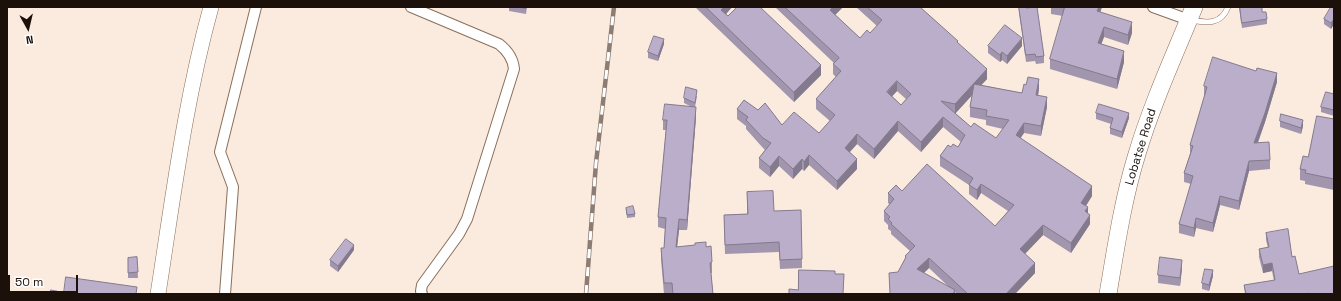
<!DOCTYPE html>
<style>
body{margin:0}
#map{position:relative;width:1341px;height:301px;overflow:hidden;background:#fbeade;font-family:"Space Grotesk",sans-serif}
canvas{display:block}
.frame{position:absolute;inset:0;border:8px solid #1b110a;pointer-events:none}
.north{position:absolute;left:8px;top:8px;width:40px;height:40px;-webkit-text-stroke:3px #fff;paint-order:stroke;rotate:172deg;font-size:11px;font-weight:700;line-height:16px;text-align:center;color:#1b110a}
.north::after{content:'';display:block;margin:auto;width:14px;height:18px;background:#1b110a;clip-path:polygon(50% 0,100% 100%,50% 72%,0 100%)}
.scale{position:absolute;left:8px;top:275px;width:70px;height:18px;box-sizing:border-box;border:2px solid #1b110a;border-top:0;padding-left:5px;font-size:12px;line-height:14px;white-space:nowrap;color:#1b110a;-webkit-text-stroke:3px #fff;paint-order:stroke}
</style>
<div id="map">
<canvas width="1341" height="301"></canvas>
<div class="frame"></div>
<div class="north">N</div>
<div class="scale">50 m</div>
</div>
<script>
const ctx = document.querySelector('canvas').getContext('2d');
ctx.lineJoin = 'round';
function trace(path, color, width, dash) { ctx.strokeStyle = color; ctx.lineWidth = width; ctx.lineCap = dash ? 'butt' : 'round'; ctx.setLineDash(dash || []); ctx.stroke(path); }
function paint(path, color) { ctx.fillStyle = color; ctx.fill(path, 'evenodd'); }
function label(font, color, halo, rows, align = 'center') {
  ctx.font = font + ' "Space Grotesk",sans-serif'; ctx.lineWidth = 3.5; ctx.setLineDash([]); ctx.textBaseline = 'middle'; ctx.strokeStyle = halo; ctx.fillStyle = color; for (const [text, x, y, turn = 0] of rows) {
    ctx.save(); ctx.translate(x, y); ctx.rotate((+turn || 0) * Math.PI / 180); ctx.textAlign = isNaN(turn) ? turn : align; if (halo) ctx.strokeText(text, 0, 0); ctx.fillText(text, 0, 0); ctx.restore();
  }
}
const service = new Path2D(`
 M 1191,20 C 1207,23 1221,25 1228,7`);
const minor = new Path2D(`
 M 411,7 L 499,44 C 508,51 513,58 514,69 L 467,219 L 459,234 L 422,285 L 421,291 L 422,294
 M 1153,7 L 1189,20
 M 225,294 L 233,187 L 220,152 L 256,7`);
const secondary = new Path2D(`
 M 158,294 C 173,198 185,101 211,7`);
const trunk = new Path2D(`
 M 1108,294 C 1116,247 1123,199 1137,154 C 1152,104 1174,56 1194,7`);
const rail = new Path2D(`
 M 586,294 L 596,163 L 614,7`);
const wall = new Path2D(`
 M 509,7 L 527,7 L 526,14 L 509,11 Z
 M 695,7 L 732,7 L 726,14 L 728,16 L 821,75 L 794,102 Z
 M 775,7 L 843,7 L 835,15 L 860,38 L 870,33 L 877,26 L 856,7 L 920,7 L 958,43 L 987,79 L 981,85 L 1022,93 L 1039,89 L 1038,96 L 1047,107 L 1041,136 L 1024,133 L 1020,138 L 1092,196 L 1086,206 L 1090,224 L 1071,253 L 1043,235 L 1025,254 L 1035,273 L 1015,294 L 957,294 L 955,292 L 955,294 L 898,272 L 905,259 L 905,256 L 910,251 L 891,234 L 891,231 L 888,229 L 888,225 L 884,221 L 884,211 L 890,205 L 888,203 L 888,193 L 902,191 L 995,226 L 1008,211 L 981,193 L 977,200 L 969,194 L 969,185 L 940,166 L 940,156 L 951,147 L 958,147 L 961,142 L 943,127 L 921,152 L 898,131 L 874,159 L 857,144 L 850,152 L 857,169 L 837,190 L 809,165 L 804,171 L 802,169 L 793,179 L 779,166 L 770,177 L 759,168 L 759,158 L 765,150 L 763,148 L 746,129 L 746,126 L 737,119 L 737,109 L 758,110 L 782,125 L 819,133 L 830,121 L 816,109 L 816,99 L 836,77 L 833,74 L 833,64 L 834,63 ZM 897,91 L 906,99 L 901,105 L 892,96 ZM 972,95 L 970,107 L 970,117 L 986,120 L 986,125 L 1003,129 L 996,138 L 971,127 L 955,113 ZM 929,268 L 949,287 L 924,273 Z
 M 1019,7 L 1026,7 L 1044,56 L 1044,63 L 1036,64 L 1035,61 L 1026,62 L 1019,11 Z
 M 1051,7 L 1102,7 L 1100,12 L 1132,33 L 1128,45 L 1104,37 L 1101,44 L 1124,62 L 1117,89 L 1050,69 L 1050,59 L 1063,16 L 1051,14 Z
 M 1239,7 L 1249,7 L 1267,19 L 1267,24 L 1242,28 Z
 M 1334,7 L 1334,24 L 1331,29 L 1324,24 L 1324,19 Z
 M 664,44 L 658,61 L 648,58 L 648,52 Z
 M 988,46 L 1022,46 L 1007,64 L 1002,60 L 1000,62 L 988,53 Z
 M 1277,82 L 1265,122 L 1258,143 L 1270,160 L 1270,169 L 1249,171 L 1239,210 L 1220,205 L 1213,232 L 1196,228 L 1194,237 L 1179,233 L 1179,224 L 1191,184 L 1184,182 L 1184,173 L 1190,154 L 1190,145 L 1205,95 L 1204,95 L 1204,86 Z
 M 1334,94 L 1334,116 L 1321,112 L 1321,107 Z
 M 697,96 L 695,107 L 696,117 L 687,230 L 679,230 L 677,247 L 706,247 L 712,262 L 712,273 L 711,273 L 713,294 L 672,294 L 672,293 L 664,294 L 661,259 L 661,248 L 664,248 L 665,229 L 658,227 L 658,217 L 666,130 L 663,130 L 663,120 L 690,106 L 684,103 L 684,98 Z
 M 1096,113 L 1129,118 L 1122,138 L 1110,134 L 1110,128 L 1111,124 L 1096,119 Z
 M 1334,119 L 1334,190 L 1305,184 L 1305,181 L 1300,180 L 1300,169 Z
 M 1280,121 L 1303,126 L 1301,134 L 1280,127 Z
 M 747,192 L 774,211 L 802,259 L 802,268 L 780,269 L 779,252 L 725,254 L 724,215 L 747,214 Z
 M 626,208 L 635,214 L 635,217 L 627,218 Z
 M 1266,233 L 1292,257 L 1299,274 L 1334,294 L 1245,294 L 1244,285 L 1274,281 L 1272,271 L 1263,273 L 1259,257 L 1259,249 L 1268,248 L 1266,240 Z
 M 354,250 L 338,272 L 330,266 L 330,260 Z
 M 137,257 L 138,278 L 128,278 L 128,258 Z
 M 1182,268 L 1180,286 L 1158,283 L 1158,275 Z
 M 1213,276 L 1209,291 L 1202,289 L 1202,283 Z`);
const shadedWall = new Path2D(`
 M 724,7 L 732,7 L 721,20 L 721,10 Z
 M 833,7 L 843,7 L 830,20 L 830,10 Z
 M 1099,7 L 1102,7 L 1097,22 L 1097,11 Z
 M 1334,19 L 1334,24 L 1331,29 L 1331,23 Z
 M 1132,22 L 1132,33 L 1128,45 L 1128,35 Z
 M 1104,27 L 1104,37 L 1098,53 L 1098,43 Z
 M 1022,38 L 1022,46 L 1007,64 L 1007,56 Z
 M 664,39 L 664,44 L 658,61 L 658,56 Z
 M 1124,51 L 1124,62 L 1117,89 L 1117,79 Z
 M 1002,52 L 1002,60 L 1000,62 L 1000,55 Z
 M 821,65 L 821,75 L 794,102 L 794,92 Z
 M 987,69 L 987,79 L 955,114 L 955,104 Z
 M 1277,73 L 1277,82 L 1265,122 L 1254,152 L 1254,143 Z
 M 1039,79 L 1039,89 L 1036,105 L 1036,95 Z
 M 897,81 L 897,91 L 887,102 L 887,92 Z
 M 1047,97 L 1047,107 L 1041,136 L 1041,126 Z
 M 696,107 L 696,117 L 687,230 L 687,220 Z
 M 1129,113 L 1129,118 L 1122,138 L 1122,132 Z
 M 943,117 L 943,127 L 921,152 L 921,142 Z
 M 1303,120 L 1303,126 L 1301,134 L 1301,128 Z
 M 898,121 L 898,131 L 874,159 L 874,149 Z
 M 1024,123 L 1024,133 L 1016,145 L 1016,135 Z
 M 857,134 L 857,144 L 845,157 L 845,148 Z
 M 809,155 L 809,165 L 804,171 L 804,162 Z
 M 779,156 L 779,166 L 770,177 L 770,167 Z
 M 802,159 L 802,169 L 793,179 L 793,169 Z
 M 857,159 L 857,169 L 837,190 L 837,181 Z
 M 1249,161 L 1249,171 L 1239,210 L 1239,201 Z
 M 981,184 L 981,193 L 977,200 L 977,190 Z
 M 1092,186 L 1092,196 L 1081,213 L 1081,203 Z
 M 1220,196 L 1220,205 L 1213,232 L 1213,223 Z
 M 1088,207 L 1088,217 L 1085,211 Z
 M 1090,215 L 1090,224 L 1071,253 L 1071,243 Z
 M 1196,218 L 1196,228 L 1194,237 L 1194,228 Z
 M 679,219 L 679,230 L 676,257 L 676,247 Z
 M 1043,225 L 1043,235 L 1020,259 L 1020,249 Z
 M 354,245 L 354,250 L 338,272 L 338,266 Z
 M 929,258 L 929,268 L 917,279 L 917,269 Z
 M 1182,260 L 1182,268 L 1180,286 L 1180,278 Z
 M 1035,263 L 1035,273 L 1015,294 L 1006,294 Z
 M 1272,263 L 1272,271 L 1263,273 L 1263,265 Z
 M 1213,270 L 1213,276 L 1209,291 L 1209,285 Z`);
const building = new Path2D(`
 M 518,7 L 526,7 L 526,8 Z
 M 706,7 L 724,7 L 721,10 L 728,16 L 737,7 L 760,7 L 821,65 L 794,92 Z
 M 785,7 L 833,7 L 830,10 L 860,38 L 867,30 L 870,33 L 882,20 L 867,7 L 920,7 L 958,41 L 957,42 L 987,69 L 955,104 L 941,101 L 971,127 L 974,123 L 996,138 L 1009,120 L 986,116 L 987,110 L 970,107 L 974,84 L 1022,93 L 1024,84 L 1026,85 L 1028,77 L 1039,79 L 1036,95 L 1047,97 L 1041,126 L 1024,123 L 1016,135 L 1092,186 L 1081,203 L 1088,207 L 1085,211 L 1090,215 L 1071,243 L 1043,225 L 1020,249 L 1035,263 L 1006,294 L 986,294 L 985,293 L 984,294 L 968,294 L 929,258 L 917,269 L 955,290 L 953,294 L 890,294 L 889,273 L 898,272 L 906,257 L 905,256 L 915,246 L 891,224 L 892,223 L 888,219 L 890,217 L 884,211 L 894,199 L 888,193 L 896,185 L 902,191 L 927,164 L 995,226 L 1014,205 L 981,184 L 977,190 L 969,185 L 973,178 L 940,156 L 948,145 L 951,147 L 953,144 L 958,147 L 965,135 L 943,117 L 921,142 L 898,121 L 874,149 L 857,134 L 845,148 L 857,159 L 837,181 L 809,155 L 804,162 L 802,159 L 793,169 L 779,156 L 770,167 L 759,158 L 771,143 L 763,138 L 746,120 L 748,117 L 737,109 L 744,100 L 758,110 L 765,103 L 782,125 L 794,112 L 819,133 L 835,115 L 816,99 L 841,71 L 833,64 L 839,58 ZM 897,81 L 911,94 L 901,105 L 887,92 Z
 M 1019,7 L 1026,7 L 1026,8 L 1037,7 L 1044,56 L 1036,57 L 1035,54 L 1026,55 Z
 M 1065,7 L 1099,7 L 1097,11 L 1132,22 L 1128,35 L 1104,27 L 1098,43 L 1124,51 L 1117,79 L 1050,59 Z
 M 1240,7 L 1262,7 L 1262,12 L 1266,12 L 1267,19 L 1242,23 Z
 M 1331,7 L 1334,7 L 1334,19 L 1331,23 L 1324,19 Z
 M 1005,25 L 1022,38 L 1007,56 L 1002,52 L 1000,55 L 988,46 Z
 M 654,36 L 664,39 L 658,56 L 648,52 Z
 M 1213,57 L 1256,71 L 1257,68 L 1277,73 L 1265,113 L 1254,143 L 1269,142 L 1270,160 L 1249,161 L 1239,201 L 1220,196 L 1213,223 L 1196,218 L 1194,228 L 1179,224 L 1193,176 L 1184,173 L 1193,146 L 1190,145 L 1207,87 L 1204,86 Z
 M 686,87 L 697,90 L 695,103 L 684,98 Z
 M 1326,92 L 1334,94 L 1334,110 L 1321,107 Z
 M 665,104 L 696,107 L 687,220 L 679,219 L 676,247 L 695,245 L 695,243 L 706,242 L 706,247 L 711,246 L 712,262 L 710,263 L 713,294 L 673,294 L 672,283 L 664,283 L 661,248 L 664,248 L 666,218 L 658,217 L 667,120 L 663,120 Z
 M 1099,104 L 1129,113 L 1122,132 L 1110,128 L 1113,118 L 1096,113 Z
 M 1281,114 L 1303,120 L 1301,128 L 1280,121 Z
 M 1317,116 L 1334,119 L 1334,179 L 1305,173 L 1306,170 L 1300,169 L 1303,156 L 1308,157 Z
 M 773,191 L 774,211 L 801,210 L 802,259 L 780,260 L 779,242 L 725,245 L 724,215 L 748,214 L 747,192 Z
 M 633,206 L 635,214 L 627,215 L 626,208 Z
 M 1288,229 L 1292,257 L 1295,256 L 1299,274 L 1334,266 L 1334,294 L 1309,294 L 1309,293 L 1306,294 L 1246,294 L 1244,285 L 1275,280 L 1272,263 L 1263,265 L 1259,249 L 1269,247 L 1266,233 Z
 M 346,239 L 354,245 L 338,266 L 330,260 Z
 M 137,257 L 138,272 L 128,273 L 128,258 Z
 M 1160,257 L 1182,260 L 1180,278 L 1158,275 Z
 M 1205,269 L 1213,270 L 1209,285 L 1202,283 Z
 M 799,270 L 835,271 L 835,274 L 844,274 L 843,294 L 789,294 L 789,289 L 798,290 Z
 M 66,277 L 137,287 L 136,294 L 71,294 L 66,293 L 64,293 Z
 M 51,290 L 66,293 L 66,294 L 50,294 Z`);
const streetNames = [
 ["Lobatse Road",1141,147,-73]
];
trace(service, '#89705d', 6);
trace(minor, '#89705d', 12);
trace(secondary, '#89705d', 16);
trace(trunk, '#89705d', 18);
trace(service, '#fff', 5);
trace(minor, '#fff', 10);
trace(secondary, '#fff', 15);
trace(trunk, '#fff', 17);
trace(rail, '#8b7d74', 4.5);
trace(rail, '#fff', 3, [9]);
paint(wall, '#a196ae');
paint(shadedWall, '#837a8d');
paint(building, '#bbaeca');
trace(building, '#837a8d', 1);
label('12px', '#1b110a', '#fff', streetNames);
</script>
